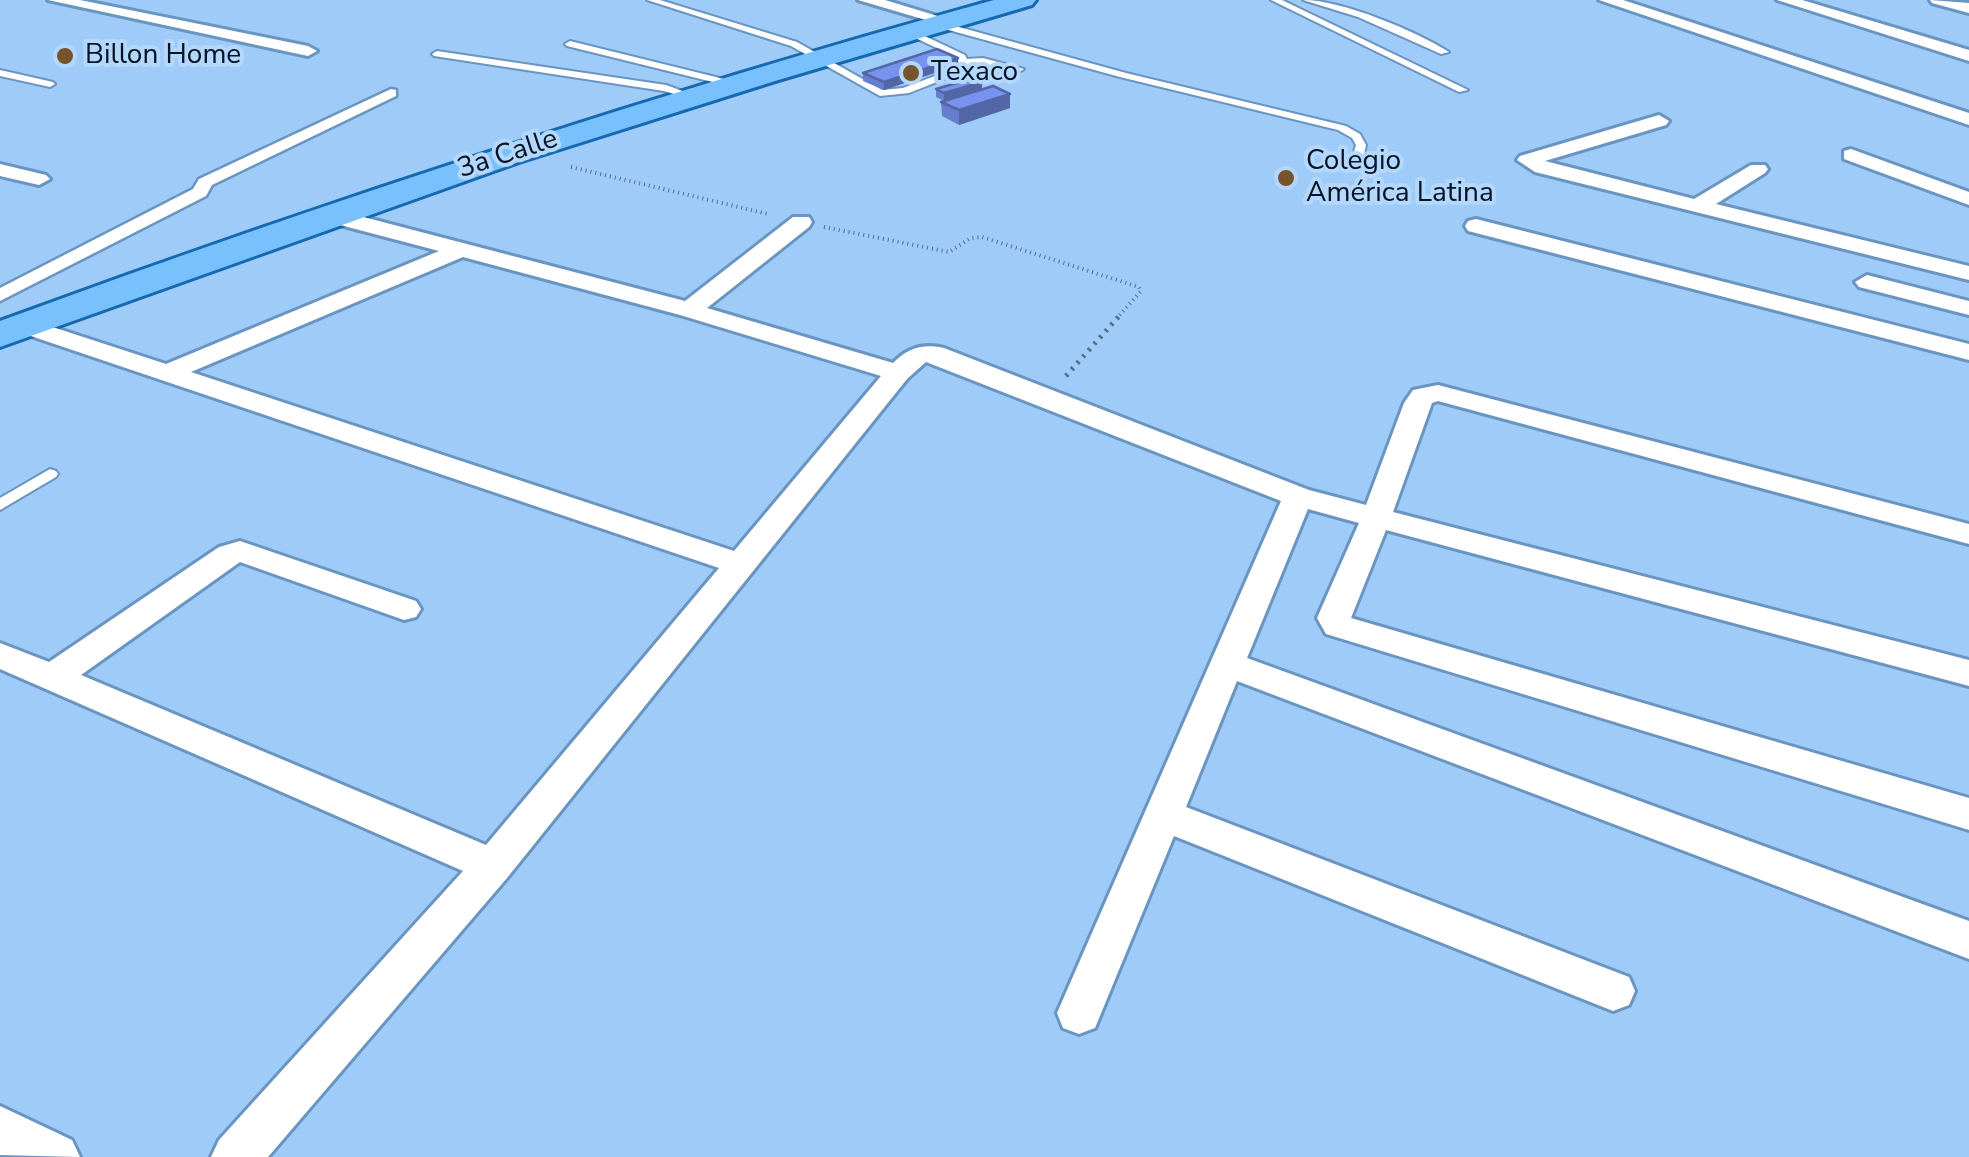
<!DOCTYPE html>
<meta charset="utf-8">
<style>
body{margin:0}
canvas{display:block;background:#9fcbf9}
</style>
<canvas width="1969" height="1157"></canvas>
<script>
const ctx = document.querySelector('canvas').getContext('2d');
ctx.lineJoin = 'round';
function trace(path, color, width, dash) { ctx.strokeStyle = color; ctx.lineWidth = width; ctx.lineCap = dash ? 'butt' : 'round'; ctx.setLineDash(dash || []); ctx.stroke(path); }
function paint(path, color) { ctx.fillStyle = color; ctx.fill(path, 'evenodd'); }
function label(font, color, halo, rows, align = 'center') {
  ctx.font = font + ' "Nunito Sans",sans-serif'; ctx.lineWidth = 8; ctx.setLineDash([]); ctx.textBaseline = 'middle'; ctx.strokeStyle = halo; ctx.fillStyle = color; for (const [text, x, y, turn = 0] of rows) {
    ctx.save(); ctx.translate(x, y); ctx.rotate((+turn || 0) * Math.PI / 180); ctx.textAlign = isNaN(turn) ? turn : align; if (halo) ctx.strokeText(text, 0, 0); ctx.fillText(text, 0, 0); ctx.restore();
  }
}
const pathFar1 = new Path2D(`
 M 571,167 L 768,214
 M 824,227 L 949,252 L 971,238 L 982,237 L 1139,287 L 1141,291 L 1117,318`);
const path = new Path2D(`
 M 1066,376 L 1120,315`);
const service = new Path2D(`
 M 647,0 L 660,0 L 797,42 L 882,90 L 903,88 L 959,67 L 958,58 L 907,34 L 905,32 L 910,29 L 965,55 L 967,59 L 983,58 L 1024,69 L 1019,72 L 983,64 L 968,65 L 967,70 L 909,93 L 880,96 L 791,46 Z
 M 1271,0 L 1282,0 L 1468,90 L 1459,92 Z
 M 1303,0 C 1342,0 1416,31 1449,52 L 1441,54 L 1358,17 Z
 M 937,21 L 1126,73 L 1346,126 L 1360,134 L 1366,145 L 1361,168 L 1355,171 L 1349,168 L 1356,145 L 1352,138 L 1338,130 L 1120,77 L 934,26 Z
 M 570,41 L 736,82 L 738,84 L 733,87 L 567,46 L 565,44 Z
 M 437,51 L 666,85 L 699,97 L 694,100 L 664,91 L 434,56 L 432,54 Z
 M 0,70 L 53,82 L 55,84 L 50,87 L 0,76 Z
 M 50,469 L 56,471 L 58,474 L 56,477 L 0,510 L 0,498 Z`);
const pedestrian = new Path2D(`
 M 391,89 L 396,90 L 396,96 L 212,185 L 206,196 L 0,301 L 0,288 L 193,189 L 199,179 Z`);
const minor = new Path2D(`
 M 48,0 L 80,0 L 308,46 L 317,51 L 308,56 Z
 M 858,0 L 885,0 L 954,21 L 946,26 Z
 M 1599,0 L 1623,0 L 1969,113 L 1969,125 Z
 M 1777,0 L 1802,0 L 1969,50 L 1969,61 Z
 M 1930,0 L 1969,3 L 1969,13 L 1932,3 Z
 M 1659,115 L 1669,121 L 1666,125 L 1545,161 L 1694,199 L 1751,165 L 1765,165 L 1768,169 L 1765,173 L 1716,204 L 1969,266 L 1969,280 L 1535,172 L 1517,160 L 1520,156 Z
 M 1851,149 L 1969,192 L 1969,205 L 1844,159 L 1844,151 Z
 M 0,164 L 46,175 L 50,179 L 39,185 L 0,176 Z
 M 329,208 L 685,301 L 793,217 L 809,217 L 812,222 L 809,227 L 707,308 L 893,363 C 907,348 924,343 944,348 L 1309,490 L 1366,505 L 1404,403 L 1413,390 L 1438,385 L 1969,524 L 1969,544 L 1438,401 L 1432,403 L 1393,512 L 1969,660 L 1969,686 L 1386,530 L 1351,618 L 1969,798 L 1969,830 L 1326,634 L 1317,618 L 1359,523 L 1308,509 L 1247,658 L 1969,921 L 1969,959 L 1237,681 L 1186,807 L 1629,977 L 1635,991 L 1629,1005 L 1613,1011 L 1174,836 L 1095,1028 L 1079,1034 L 1063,1028 L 1057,1013 L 1281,501 L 926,362 L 907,379 L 507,878 L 268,1157 L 211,1157 L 219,1140 L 463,871 L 0,669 L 0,643 L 49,662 L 219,547 L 240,541 L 416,601 L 421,609 L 416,617 L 404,620 L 240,562 L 81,675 L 486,845 L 719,568 L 16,331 L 12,326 L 25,318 L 166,364 L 439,251 L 321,220 L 318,215 L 321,210 ZM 463,257 L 680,315 L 881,376 L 734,551 L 191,372 Z
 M 1476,219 L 1969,344 L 1969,360 L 1468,231 L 1465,226 L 1468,221 Z
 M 1867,275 L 1969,301 L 1969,315 L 1859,287 L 1855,282 Z
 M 0,1106 L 72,1140 L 80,1157 L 0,1155 Z`);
const primary = new Path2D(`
 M 994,0 L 1036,0 L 1032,5 L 775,81 L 519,162 L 0,347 L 0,321 C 327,201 658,93 994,0 Z`);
const wall = new Path2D(`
 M 958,65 L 884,90 L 863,81 L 863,73 Z
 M 936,89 L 982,89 L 1010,108 L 959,125 L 942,116 L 941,102 L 944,101 L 936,97 Z`);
const shadedWall = new Path2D(`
 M 958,58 L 958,65 L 884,90 L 884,82 Z
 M 982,82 L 982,89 L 944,101 L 944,93 Z
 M 1010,94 L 1010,108 L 959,125 L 959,110 Z`);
const building = new Path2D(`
 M 937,49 L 958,58 L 884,82 L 863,73 Z
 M 974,78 L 982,82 L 944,93 L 936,89 Z
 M 993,86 L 1010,94 L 959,110 L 941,102 Z`);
const markers = [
 [65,56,10,"#76542c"],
 [911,73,10,"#76542c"],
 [1286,178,10,"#76542c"]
];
const farPoinames = [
 ["Billon Home",85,56],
 ["Texaco",931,73],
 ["Colegio",1306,162],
 ["América Latina",1306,194]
];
const farStreetnames = [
 ["3a Calle",508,155,-18]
];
trace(service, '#6a95c0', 4);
trace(pedestrian, '#6a95c0', 5);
trace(minor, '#6a95c0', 6);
trace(primary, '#1569b0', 6);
trace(pathFar1, '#52708f', 4, [1, 4]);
trace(path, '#52708f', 5, [2.5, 6]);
paint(service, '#fff');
paint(pedestrian, '#fff');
paint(minor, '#fff');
paint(primary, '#78c1fd');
paint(wall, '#667ece');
paint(shadedWall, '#5367a7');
paint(building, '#7793ef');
trace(building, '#5367a7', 2.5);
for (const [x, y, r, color] of markers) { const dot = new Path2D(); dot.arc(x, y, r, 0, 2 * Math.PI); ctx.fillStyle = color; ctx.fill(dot); trace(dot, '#b4d7fc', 4); }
label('28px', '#041323', '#b4d7fc', farPoinames, 'left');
label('28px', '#041323', '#b4d7fc', farStreetnames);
</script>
